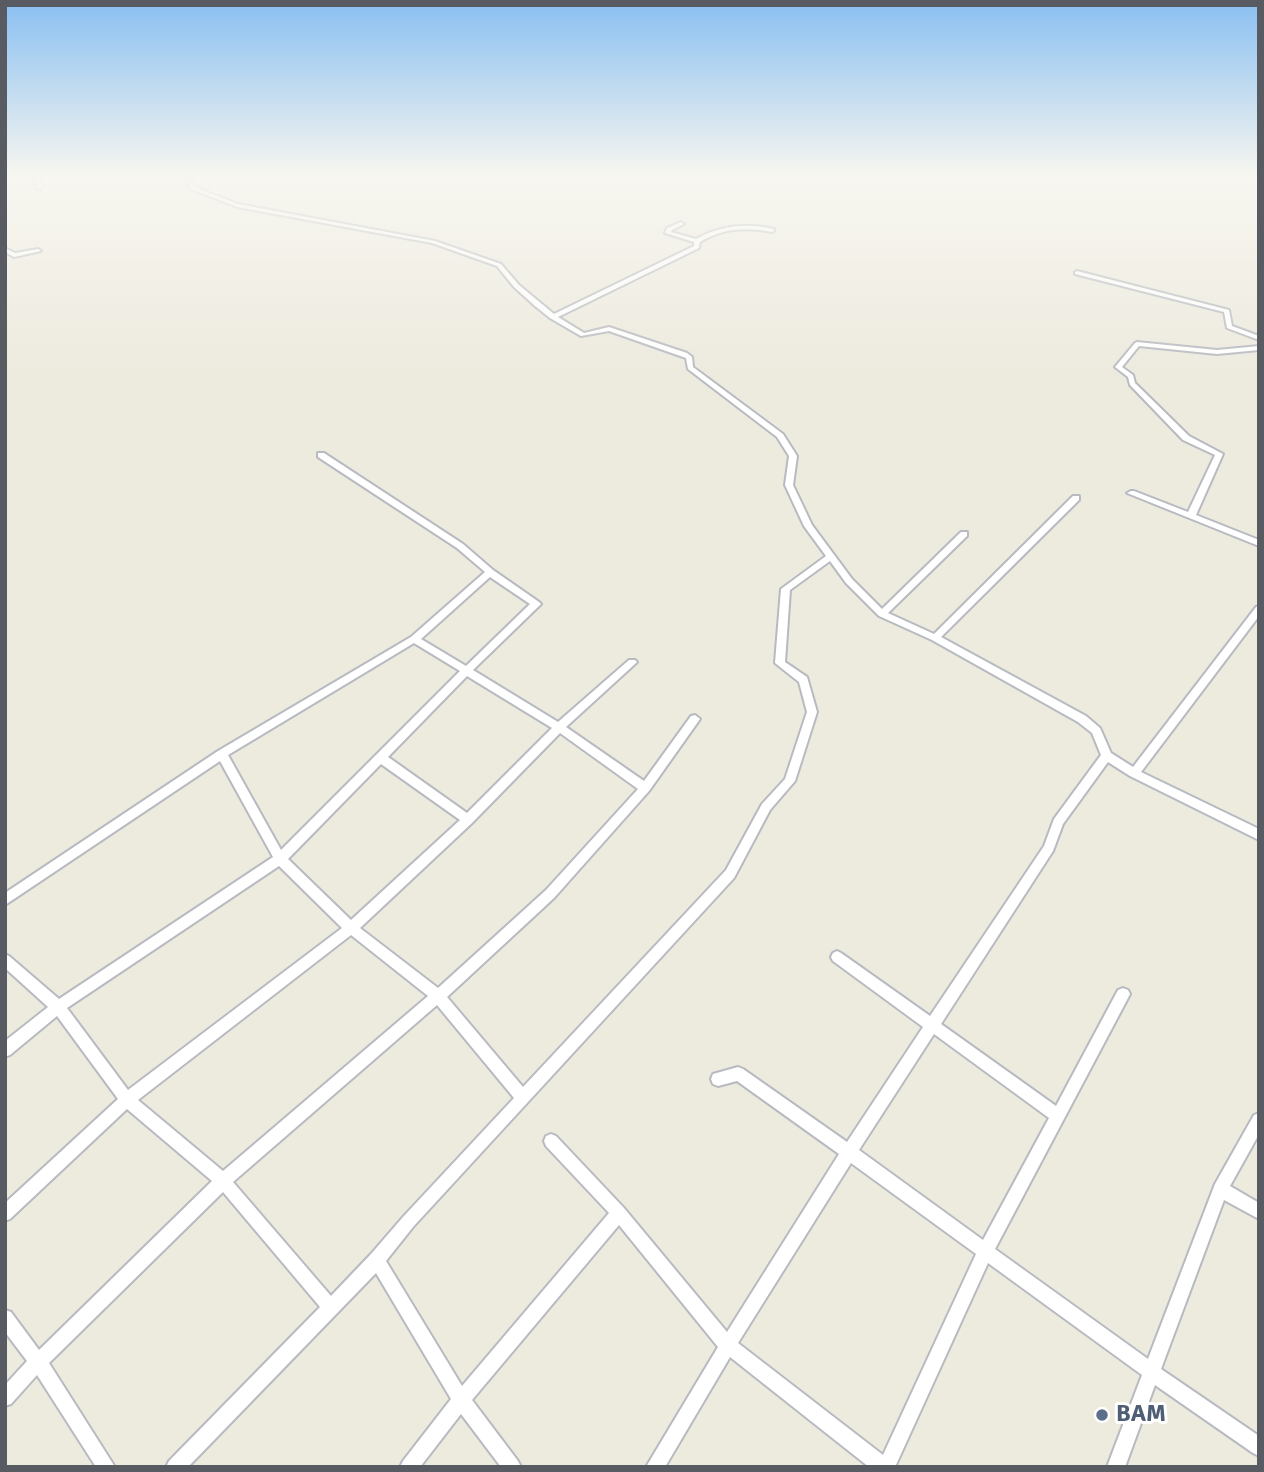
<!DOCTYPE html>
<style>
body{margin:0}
#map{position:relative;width:1264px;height:1472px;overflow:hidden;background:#edeade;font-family:Signika,sans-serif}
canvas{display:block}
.frame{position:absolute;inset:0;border:7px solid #585c62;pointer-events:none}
</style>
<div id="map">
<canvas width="1264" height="1472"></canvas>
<div class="frame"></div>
</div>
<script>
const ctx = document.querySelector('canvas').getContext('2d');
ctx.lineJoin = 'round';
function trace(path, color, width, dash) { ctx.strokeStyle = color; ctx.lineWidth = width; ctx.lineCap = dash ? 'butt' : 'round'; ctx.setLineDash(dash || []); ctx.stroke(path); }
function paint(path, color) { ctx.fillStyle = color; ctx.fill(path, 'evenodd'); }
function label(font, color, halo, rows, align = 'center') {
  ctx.font = font + ' Signika,sans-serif'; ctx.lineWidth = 6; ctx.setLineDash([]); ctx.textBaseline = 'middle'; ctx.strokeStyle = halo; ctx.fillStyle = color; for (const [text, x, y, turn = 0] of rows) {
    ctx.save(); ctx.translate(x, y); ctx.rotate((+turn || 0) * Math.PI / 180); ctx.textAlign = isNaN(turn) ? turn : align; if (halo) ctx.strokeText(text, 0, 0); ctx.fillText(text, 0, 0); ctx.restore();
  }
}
const street = new Path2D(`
 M 33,175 L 38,175 L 43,186 L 40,189 L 35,188 L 37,186 Z
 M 184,175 L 189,175 L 195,187 L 238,204 L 435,241 L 501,264 L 519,285 L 554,314 L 694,246 L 694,242 L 665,233 L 667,228 L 681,222 L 684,224 L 672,230 L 671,232 L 696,239 C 721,225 747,223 774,229 L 774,231 L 772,232 C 746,227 723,228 700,242 L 699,248 L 558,317 L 584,333 L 609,327 L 687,353 L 692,357 L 693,367 L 783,434 L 797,456 L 793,485 L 812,525 L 852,579 L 882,609 L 961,532 L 967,532 L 967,536 L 888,613 L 934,634 L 1073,496 L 1079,496 L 1079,500 L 941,637 L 1086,716 L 1100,728 L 1111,753 L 1133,767 L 1256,607 L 1259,606 L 1259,616 L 1141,772 L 1259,829 L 1259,840 L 1130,776 L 1108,762 L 1063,824 L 1053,851 L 941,1024 L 1056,1106 L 1118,990 L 1123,988 L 1128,990 L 1130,994 L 1128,998 L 995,1249 L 1148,1359 L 1215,1184 L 1254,1115 L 1259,1113 L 1259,1134 L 1230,1186 L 1259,1203 L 1259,1219 L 1224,1200 L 1161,1369 L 1259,1436 L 1259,1456 L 1253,1453 L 1155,1385 L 1125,1467 L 1107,1467 L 1142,1375 L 988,1263 L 895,1467 L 869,1467 L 730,1357 L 665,1467 L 646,1467 L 718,1347 L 619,1225 L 472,1400 L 518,1461 L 521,1467 L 501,1467 L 461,1414 L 420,1467 L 400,1467 L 403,1461 L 451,1399 L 376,1273 L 188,1467 L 166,1467 L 169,1461 L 320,1307 L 223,1192 L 49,1363 L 115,1467 L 96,1467 L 37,1375 L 11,1404 L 5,1406 L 5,1385 L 27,1361 L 5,1332 L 5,1310 L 11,1312 L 39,1350 L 212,1181 L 127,1109 L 10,1219 L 5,1221 L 5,1203 L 118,1099 L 57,1016 L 10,1055 L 5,1057 L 5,1041 L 48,1007 L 5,968 L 5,954 L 9,956 L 59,999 L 273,857 L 220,761 L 5,905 L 5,893 L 218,751 L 411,637 L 485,572 L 457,548 L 318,457 L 318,453 L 324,453 L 463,544 L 493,570 L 539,602 L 541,604 L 539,606 L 473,670 L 558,722 L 629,660 L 635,660 L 637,662 L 635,664 L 566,727 L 644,781 L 691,716 L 695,715 L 700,719 L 649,791 L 554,898 L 447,997 L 523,1087 L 726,870 L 762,804 L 785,779 L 807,712 L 799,682 L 775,663 L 781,589 L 826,556 L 804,526 L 785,485 L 789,456 L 777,437 L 688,369 L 686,358 L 609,331 L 581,336 L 550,318 L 535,306 L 514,287 L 497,266 L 432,243 L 237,207 L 191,189 ZM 830,561 L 846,583 L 879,616 L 932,640 L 1078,722 L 1092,733 L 1101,755 L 1054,819 L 1044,846 L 930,1016 L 841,953 L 837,951 L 833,953 L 831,957 L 833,961 L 923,1027 L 847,1142 L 743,1069 L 738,1067 L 713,1074 L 711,1079 L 713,1084 L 718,1086 L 737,1081 L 839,1154 L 727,1332 L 624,1208 L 556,1136 L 551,1134 L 546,1136 L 544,1141 L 546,1146 L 609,1213 L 462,1386 L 386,1261 L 413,1227 L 734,878 L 770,810 L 795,781 L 817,712 L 807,677 L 785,662 L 790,590 ZM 490,577 L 530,604 L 466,666 L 421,639 ZM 414,643 L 460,671 L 281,850 L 228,755 ZM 467,676 L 552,728 L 467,813 L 388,757 ZM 560,733 L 638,789 L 546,890 L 438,988 L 360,928 L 472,823 ZM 381,764 L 460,820 L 351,920 L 288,859 ZM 279,866 L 342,928 L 128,1090 L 67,1008 ZM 351,935 L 428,996 L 223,1171 L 138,1100 ZM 437,1005 L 514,1098 L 403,1217 L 371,1254 L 331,1296 L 233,1182 ZM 934,1034 L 1049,1118 L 983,1240 L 859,1150 ZM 851,1163 L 976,1254 L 883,1455 L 738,1343 Z
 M 5,248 L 15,253 L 38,249 L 41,251 L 14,257 L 5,252 Z
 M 1077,271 L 1229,310 L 1232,326 L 1259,336 L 1259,340 L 1227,328 L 1224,312 L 1075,274 L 1075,272 Z
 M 1137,342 L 1217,350 L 1259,346 L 1259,350 L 1217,354 L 1139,346 L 1122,367 L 1133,375 L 1135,383 L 1189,436 L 1223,454 L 1196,515 L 1259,540 L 1259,546 L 1127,493 L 1131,491 L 1134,491 L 1188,512 L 1215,455 L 1183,440 L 1130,385 L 1128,377 L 1115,367 L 1135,343 Z`);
const markers = [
 [1102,1415,7,"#5c6f8a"]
];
const nearServicenames = [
 ["BAM",1116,1415]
];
trace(street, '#b7bac0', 4);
paint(street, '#fff');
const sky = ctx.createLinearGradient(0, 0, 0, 381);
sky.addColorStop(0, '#89bff1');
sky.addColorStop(0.46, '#f7f6f0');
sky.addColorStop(1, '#f7f6f000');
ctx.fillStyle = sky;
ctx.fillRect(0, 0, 1264, 381);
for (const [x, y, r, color] of markers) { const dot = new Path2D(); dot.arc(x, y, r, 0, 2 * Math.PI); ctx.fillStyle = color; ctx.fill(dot); trace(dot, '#fff', 2.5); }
label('bold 24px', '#4e5e75', '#fff', nearServicenames, 'left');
</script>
